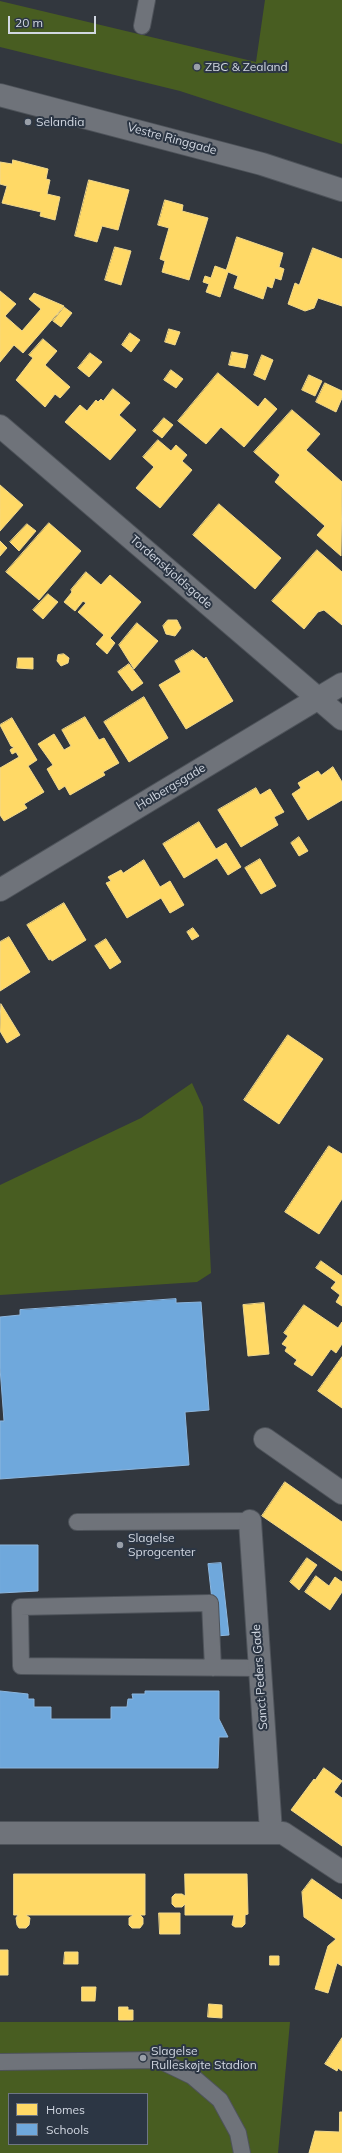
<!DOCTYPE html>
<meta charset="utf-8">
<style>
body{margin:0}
#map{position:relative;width:342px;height:2153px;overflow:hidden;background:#32373e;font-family:Mulish,sans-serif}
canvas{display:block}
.legend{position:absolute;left:8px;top:2093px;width:140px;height:52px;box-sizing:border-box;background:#2c3644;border:1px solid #6e7683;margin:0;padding:5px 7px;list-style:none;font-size:12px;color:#d1d7e1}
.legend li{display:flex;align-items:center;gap:8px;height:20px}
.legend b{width:20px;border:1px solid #6e7683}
.scale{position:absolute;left:8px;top:16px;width:88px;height:18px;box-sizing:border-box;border:2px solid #d1d7e1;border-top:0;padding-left:5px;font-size:12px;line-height:14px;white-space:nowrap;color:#d1d7e1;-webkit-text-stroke:3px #2c3644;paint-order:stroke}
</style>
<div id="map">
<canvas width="342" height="2153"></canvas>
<ul class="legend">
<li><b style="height:11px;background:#ffd966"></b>Homes</li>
<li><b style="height:11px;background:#6fa8dc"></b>Schools</li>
</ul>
<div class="scale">20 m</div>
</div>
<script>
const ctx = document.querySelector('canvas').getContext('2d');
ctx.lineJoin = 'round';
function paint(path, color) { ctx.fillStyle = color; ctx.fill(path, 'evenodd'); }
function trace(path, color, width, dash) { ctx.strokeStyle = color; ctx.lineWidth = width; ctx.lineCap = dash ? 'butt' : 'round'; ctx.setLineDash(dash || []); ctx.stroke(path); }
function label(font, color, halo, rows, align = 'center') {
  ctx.font = font + ' Mulish,sans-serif'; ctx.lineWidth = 4; ctx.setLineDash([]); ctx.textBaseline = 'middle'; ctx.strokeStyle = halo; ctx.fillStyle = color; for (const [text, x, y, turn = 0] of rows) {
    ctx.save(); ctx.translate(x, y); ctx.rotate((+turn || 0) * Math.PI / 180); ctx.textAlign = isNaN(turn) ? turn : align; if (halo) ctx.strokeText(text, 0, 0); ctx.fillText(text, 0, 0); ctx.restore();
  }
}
const green = new Path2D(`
 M 265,0 L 342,0 L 342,144 L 180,91 L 0,47 L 0,1 L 256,62 Z
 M 192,1083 L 203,1107 L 211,1273 L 197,1282 L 0,1295 L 0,1185 L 141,1118 Z
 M 0,2022 L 290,2022 L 278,2153 L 0,2153 ZM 9,2094 L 147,2094 L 147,2144 L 9,2144 Z`);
const homes = new Path2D(`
 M 13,160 L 48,169 L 46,179 L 50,180 L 47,194 L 60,197 L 55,220 L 40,216 L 41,212 L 2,203 L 7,186 L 0,184 L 0,162 L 12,164 Z
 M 89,180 L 129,190 L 118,230 L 102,226 L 97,242 L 75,236 Z
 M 165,200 L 183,205 L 182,211 L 208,218 L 189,280 L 162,272 L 165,261 L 160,259 L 169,228 L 158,225 Z
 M 237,237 L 283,253 L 279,267 L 284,269 L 281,280 L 275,278 L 272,288 L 267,286 L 263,299 L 234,288 L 238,276 L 228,272 L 220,297 L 206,292 L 209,284 L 203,282 L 205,276 L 211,278 L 215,266 L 226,270 Z
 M 115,247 L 131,251 L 121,285 L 105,280 Z
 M 313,248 L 342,259 L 342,306 L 318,298 L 314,308 L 305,311 L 288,304 L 295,283 L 299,285 Z
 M 0,291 L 16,304 L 5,316 L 22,331 L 41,309 L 29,299 L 34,293 L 64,306 L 23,353 L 14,345 L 0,362 Z
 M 64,307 L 72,313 L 61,327 L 53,321 Z
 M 169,329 L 180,332 L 175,345 L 165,342 Z
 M 130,333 L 140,340 L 131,352 L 122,345 Z
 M 43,339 L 57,351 L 45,365 L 70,387 L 60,398 L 55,394 L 45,407 L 16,380 L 33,358 L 29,355 Z
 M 232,352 L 248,355 L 245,368 L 229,365 Z
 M 90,353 L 102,362 L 89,377 L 78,368 Z
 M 262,355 L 273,360 L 265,380 L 254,375 Z
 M 171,370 L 183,379 L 176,388 L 164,380 Z
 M 218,373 L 258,407 L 265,398 L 277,409 L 244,447 L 221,427 L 206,444 L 178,421 Z
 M 309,375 L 322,381 L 315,396 L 302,390 Z
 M 325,383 L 342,391 L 342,398 L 336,412 L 316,402 Z
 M 113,389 L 130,403 L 119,415 L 136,430 L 110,460 L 65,422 L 80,405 L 87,411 L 96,400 L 98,402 L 101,399 L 103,401 Z
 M 292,410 L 320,434 L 306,450 L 342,482 L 341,556 L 317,535 L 325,526 L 275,482 L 280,475 L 254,452 Z
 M 164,418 L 173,425 L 162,438 L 153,431 Z
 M 158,440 L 171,451 L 176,445 L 187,455 L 182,461 L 192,470 L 160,508 L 136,488 L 154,467 L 143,457 Z
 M 0,485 L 23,505 L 0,531 Z
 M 219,504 L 281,558 L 255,589 L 193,535 Z
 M 49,523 L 81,551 L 39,600 L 6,572 Z
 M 27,524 L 36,531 L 19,551 L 10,542 Z
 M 0,541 L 7,548 L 0,556 Z
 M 317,550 L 342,572 L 342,625 L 324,610 L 318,612 L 304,629 L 272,601 Z
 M 86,572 L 101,585 L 110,575 L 141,602 L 110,638 L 115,643 L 107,654 L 96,644 L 104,635 L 78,612 L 86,603 L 83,601 L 75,611 L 64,602 L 72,592 L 71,590 Z
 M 48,594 L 58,602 L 43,619 L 33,610 Z
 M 168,620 L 177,620 L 181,628 L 175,636 L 166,634 L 163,626 Z
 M 137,623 L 158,641 L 134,669 L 119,645 Z
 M 193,650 L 204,659 L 206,657 L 233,701 L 186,729 L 159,685 L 181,672 L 175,661 Z
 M 64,654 L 69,658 L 68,663 L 61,666 L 57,661 L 58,655 Z
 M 18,658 L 33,658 L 33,669 L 17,668 Z
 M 129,664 L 143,683 L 132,691 L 118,672 Z
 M 144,697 L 168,738 L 129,762 L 104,722 Z
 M 85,717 L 99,740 L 104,738 L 119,763 L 103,772 L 105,775 L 70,795 L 65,786 L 59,790 L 47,769 L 53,765 L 38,744 L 54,734 L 64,750 L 71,746 L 62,730 Z
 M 12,718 L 37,760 L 28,766 L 44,792 L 24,804 L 27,808 L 4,821 L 0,815 L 0,768 L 19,757 L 16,752 L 12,754 L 10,750 L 14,747 L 11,746 L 0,725 Z
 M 333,767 L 342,782 L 342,800 L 308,820 L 292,794 L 301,788 L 298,783 L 318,771 L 321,775 Z
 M 256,788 L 260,795 L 270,789 L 284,812 L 274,817 L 278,825 L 241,847 L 218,810 Z
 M 199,822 L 216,849 L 226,843 L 241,867 L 228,875 L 217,858 L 184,878 L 163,844 Z
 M 299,837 L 308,851 L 299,856 L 291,843 Z
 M 260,859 L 276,886 L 261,894 L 245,868 Z
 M 144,860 L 160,887 L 170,881 L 184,905 L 170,913 L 161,898 L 127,918 L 106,883 L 111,881 L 108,877 L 121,870 L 123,873 Z
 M 64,903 L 86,940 L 52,961 L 51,959 L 49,960 L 27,925 Z
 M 193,928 L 199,936 L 192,940 L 187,932 Z
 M 9,937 L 30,972 L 0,991 L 0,942 Z
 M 106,939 L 121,962 L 110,969 L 95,946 Z
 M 1,1004 L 20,1035 L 7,1043 L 0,1031 Z
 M 288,1035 L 323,1059 L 279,1124 L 244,1100 Z
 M 329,1146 L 342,1154 L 342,1199 L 319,1234 L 285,1212 Z
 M 321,1261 L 342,1276 L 342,1306 L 336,1302 L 340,1295 L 331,1288 L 336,1282 L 316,1268 Z
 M 264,1303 L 269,1354 L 248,1356 L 243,1305 Z
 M 304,1305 L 338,1328 L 342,1322 L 342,1344 L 336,1353 L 331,1349 L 312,1376 L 294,1364 L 297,1360 L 285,1351 L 287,1347 L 282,1344 L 288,1336 L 284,1333 Z
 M 342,1357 L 342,1408 L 318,1391 Z
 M 285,1482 L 342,1522 L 342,1571 L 262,1516 Z
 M 307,1558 L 317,1565 L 299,1590 L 290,1582 Z
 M 316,1576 L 329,1586 L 335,1577 L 342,1582 L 342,1592 L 330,1610 L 305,1592 Z
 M 324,1768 L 342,1781 L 334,1792 L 342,1798 L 342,1846 L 291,1810 L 314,1779 L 315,1780 Z
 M 14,1874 L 145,1874 L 145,1915 L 140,1915 L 143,1918 L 143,1924 L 140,1928 L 132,1928 L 129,1925 L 129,1918 L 133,1915 L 26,1915 L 30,1918 L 29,1925 L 26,1928 L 19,1928 L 17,1925 L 16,1918 L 18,1915 L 14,1915 Z
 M 185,1874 L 247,1874 L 248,1914 L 245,1915 L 245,1924 L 242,1927 L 235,1927 L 232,1925 L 234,1915 L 185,1915 L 185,1904 L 182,1907 L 175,1907 L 172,1904 L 172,1897 L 175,1894 L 182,1894 L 185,1896 Z
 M 312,1879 L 342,1900 L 342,1966 L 337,1963 L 328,1993 L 315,1989 L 328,1946 L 336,1939 L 304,1917 L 302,1892 Z
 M 159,1913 L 180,1913 L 180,1934 L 160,1934 Z
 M 0,1950 L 8,1950 L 8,1975 L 0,1975 Z
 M 65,1952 L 78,1952 L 78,1964 L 64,1964 Z
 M 270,1956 L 279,1956 L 279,1965 L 270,1965 Z
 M 82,1987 L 96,1987 L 95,2001 L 82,2001 Z
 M 209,2004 L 222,2005 L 222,2018 L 208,2017 Z
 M 119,2007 L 128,2007 L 128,2010 L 133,2010 L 133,2020 L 119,2020 Z
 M 342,2038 L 342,2071 L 338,2068 L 337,2071 L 325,2064 Z
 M 340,2112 L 342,2112 L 342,2153 L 309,2153 L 315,2131 L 339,2132 Z`);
const schools = new Path2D(`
 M 176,1299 L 176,1303 L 201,1302 L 209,1410 L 185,1412 L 189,1465 L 0,1479 L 0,1421 L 4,1421 L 0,1368 L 0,1317 L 20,1315 L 20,1310 Z
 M 0,1545 L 38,1545 L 38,1591 L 0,1593 Z
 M 221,1563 L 229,1635 L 216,1636 L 208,1564 Z
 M 0,1691 L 28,1694 L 28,1699 L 34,1699 L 34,1707 L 51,1707 L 51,1719 L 111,1719 L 111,1707 L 127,1707 L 128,1699 L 133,1699 L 132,1694 L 145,1694 L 145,1691 L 219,1691 L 219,1719 L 228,1737 L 219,1737 L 218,1768 L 0,1768 Z`);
const lane = new Path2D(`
 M 142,26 L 147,0
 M 77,1522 L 250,1521
 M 213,1668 L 210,1603 L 20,1607 L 21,1666 L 260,1668
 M 0,2062 L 159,2060 L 192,2076 L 220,2100 L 238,2133 L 242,2153`);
const street = new Path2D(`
 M 0,426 L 342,719
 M 0,890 L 342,684
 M 265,1439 L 342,1493
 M 250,1521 L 271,1832
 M 0,1833 L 283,1833 L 342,1872`);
const secondary = new Path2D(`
 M 0,95 L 262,164 L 342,190`);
const markers = [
 [197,67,4,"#999fa8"],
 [28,122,4,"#999fa8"],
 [120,1545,4,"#999fa8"],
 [143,2058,4,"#999fa8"]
];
const poiNames = [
 ["ZBC & Zealand",205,67],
 ["Selandia",36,122],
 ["Slagelse",128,1538],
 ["Sprogcenter",128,1552],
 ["Slagelse",151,2051],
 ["Rulleskøjte Stadion",151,2065]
];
const streetNames = [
 ["Vestre Ringgade",172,139,15],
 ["Tordenskjoldsgade",171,572,41],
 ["Holbergsgade",171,787,-31],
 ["Sanct Peders Gade",260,1677,-94]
];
paint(green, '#485d21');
paint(homes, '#ffd966');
trace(homes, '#f1d88b', 1);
paint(schools, '#6fa8dc');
trace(schools, '#8cb6de', 1);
trace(lane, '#4e535a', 18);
trace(street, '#4e535a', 24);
trace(secondary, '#4e535a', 24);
trace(lane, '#6f737a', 16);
trace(street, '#6f737a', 22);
trace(secondary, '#6f737a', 22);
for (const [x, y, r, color] of markers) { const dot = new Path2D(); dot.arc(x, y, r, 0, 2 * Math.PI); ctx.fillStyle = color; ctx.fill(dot); trace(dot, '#2c3644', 1.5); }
label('12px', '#d1d7e1', '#2c3644', poiNames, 'left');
label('12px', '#d1d7e1', '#2c3644', streetNames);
</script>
